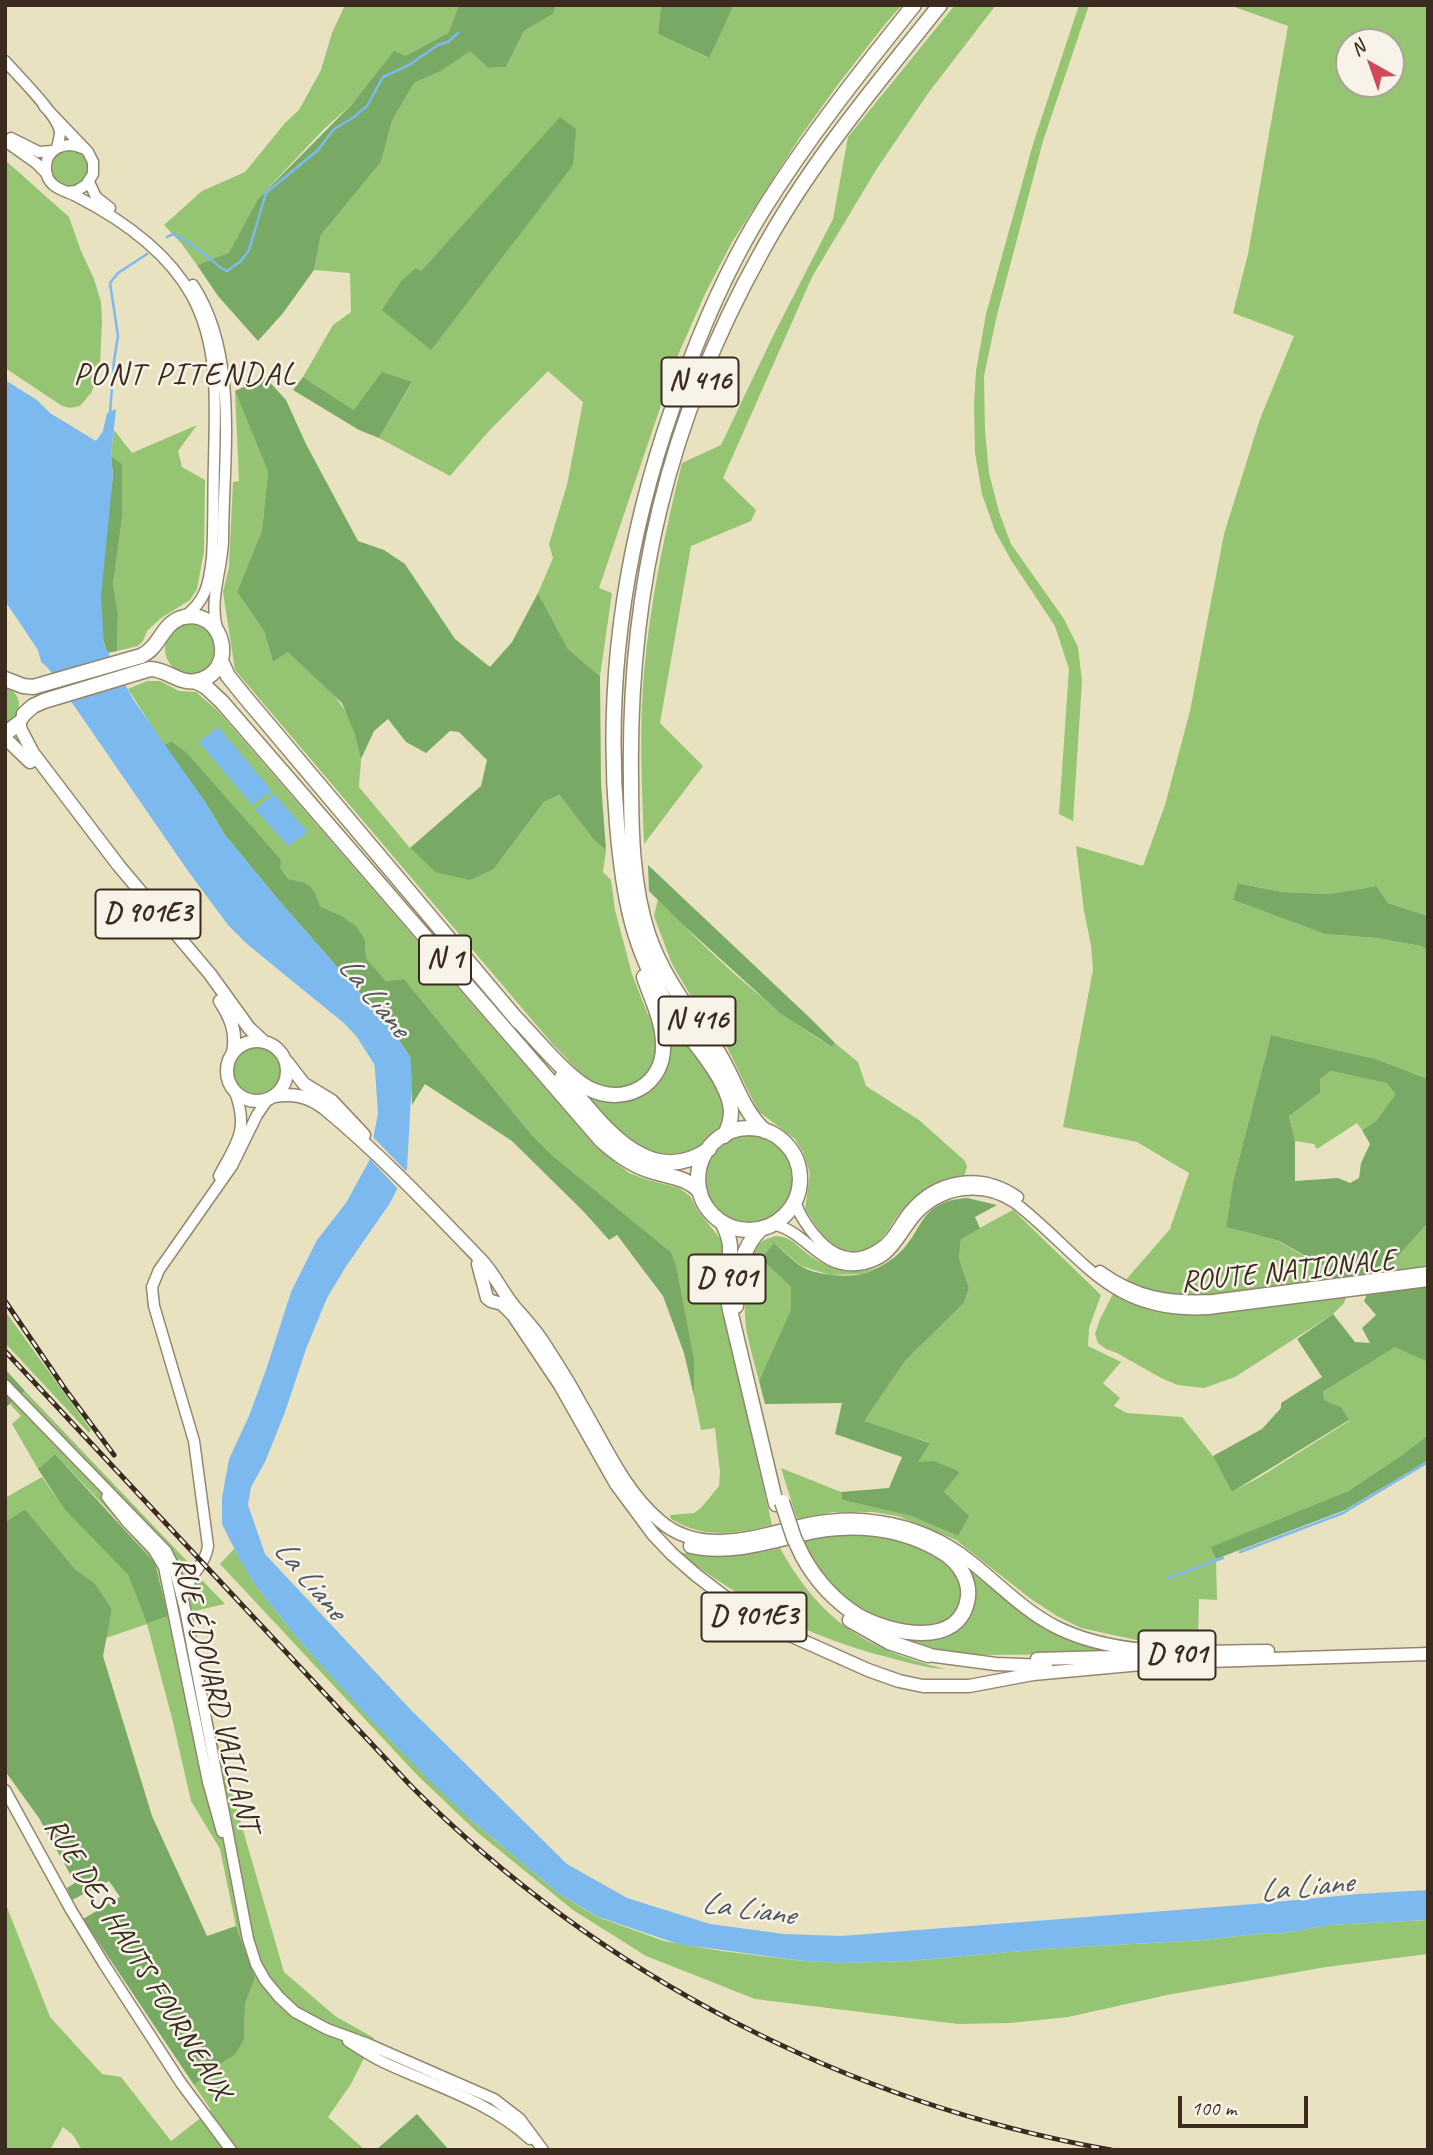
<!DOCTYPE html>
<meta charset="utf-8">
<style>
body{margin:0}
#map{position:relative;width:1433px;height:2155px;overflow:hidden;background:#e9e2c0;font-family:Caveat,sans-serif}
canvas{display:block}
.frame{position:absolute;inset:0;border:7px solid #3b2a1e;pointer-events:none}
.north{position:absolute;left:1335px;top:28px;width:70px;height:70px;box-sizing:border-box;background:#f7f3e8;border:2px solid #aca397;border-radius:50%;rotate:320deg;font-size:19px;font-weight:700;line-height:28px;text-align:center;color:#3b2a1e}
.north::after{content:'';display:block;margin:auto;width:24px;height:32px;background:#d1495b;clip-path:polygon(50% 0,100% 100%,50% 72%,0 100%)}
.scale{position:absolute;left:1178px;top:2096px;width:130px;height:32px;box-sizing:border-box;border:4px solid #3b2a1e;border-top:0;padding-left:9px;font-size:21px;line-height:24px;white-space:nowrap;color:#3b2a1e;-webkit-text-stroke:5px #f7f3e8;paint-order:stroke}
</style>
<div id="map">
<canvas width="1433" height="2155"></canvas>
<div class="frame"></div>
<div class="north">N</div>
<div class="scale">100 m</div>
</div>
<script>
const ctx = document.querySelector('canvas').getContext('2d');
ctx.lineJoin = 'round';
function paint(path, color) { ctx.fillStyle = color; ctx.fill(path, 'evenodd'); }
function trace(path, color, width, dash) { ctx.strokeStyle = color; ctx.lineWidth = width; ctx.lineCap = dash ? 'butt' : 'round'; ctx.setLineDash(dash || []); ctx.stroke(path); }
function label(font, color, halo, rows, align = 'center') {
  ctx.font = font + ' Caveat,sans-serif'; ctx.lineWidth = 5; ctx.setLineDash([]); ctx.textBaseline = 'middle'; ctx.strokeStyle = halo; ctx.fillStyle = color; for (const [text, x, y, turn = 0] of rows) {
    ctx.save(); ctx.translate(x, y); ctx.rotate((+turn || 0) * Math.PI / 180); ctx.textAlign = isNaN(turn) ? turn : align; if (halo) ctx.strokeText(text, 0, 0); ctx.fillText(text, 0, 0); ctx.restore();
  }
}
const green = new Path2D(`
 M 345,5 L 459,5 L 448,33 L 405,56 L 323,130 L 258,199 L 229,254 L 197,265 L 181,243 L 164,225 L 202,191 L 245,172 L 285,123 L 299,110 L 321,70 L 332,33 Z
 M 556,5 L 661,5 L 658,34 L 708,58 L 734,5 L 902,5 L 886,23 L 839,83 L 800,137 L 732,242 L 705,294 L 678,355 L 599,588 L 612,593 L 600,676 L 568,649 L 538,593 L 553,558 L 549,544 L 567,485 L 583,402 L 548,371 L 489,431 L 450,476 L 379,438 L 412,383 L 354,410 L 303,377 L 333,325 L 351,312 L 350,273 L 314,270 L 321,235 L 381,162 L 392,121 L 414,83 L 441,71 L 470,50 L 488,68 L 506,67 L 524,31 L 553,14 ZM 560,118 L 575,129 L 421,271 Z
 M 955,5 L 996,5 L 929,92 L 876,170 L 812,277 L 723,478 L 756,510 L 751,521 L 691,546 L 660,723 L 703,766 L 644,844 C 642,787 639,730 644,673 C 650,602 665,532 682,463 L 721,445 L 774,334 L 833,219 L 848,137 Z
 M 1079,5 L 1089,5 L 1043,141 L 997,315 L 984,376 L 985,431 L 989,473 L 999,512 L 1011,544 L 1064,619 L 1078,647 L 1082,681 L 1073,821 L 1059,814 L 1069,669 L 1055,626 L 1011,560 L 995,531 L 982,494 L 975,453 L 974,405 L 976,371 L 986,314 L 1033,144 Z
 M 1229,5 L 1428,5 L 1428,916 L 1388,903 L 1375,886 L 1331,894 L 1282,892 L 1239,883 L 1233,900 L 1325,934 L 1376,938 L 1421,946 L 1428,951 L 1428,1079 L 1376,1059 L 1271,1035 L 1233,1182 L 1226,1227 L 1278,1241 L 1323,1267 L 1355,1277 L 1344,1303 L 1333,1314 L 1235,1377 L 1204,1388 L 1178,1385 L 1161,1378 L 1117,1353 L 1106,1349 L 1098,1343 L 1095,1334 L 1100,1319 L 1112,1296 L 1170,1229 L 1189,1173 L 1137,1142 L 1063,1127 L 1093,970 L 1091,945 L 1084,911 L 1076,846 L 1143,866 L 1165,805 L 1190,711 L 1224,534 L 1260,419 L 1294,336 L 1233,313 L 1248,254 L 1288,26 ZM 1349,42 L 1391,42 L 1391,84 L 1349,84 Z
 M52 168a18 18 0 1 1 36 0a18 18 0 1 1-36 0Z
 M 5,160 L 69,217 L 81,251 L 94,279 L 101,302 L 102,322 L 100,364 L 96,381 L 91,393 L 80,406 L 70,408 L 62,406 L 5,368 Z
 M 235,391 L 268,472 L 262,530 L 237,592 L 264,631 L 273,662 L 288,652 C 322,681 358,710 361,759 C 361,768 359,778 359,787 L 410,848 L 435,872 L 494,869 L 544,802 L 561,795 L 594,840 L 606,850 L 603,872 L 611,880 L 615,910 L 632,974 L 648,1015 L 668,1015 L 710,1073 L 727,1108 L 725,1122 L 703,1146 L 693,1153 L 673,1158 L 651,1155 L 616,1128 L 588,1097 L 579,1072 L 550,1041 L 235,670 L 223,592 L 229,567 L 233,482 L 239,481 Z
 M 197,425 L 178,451 L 182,467 L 205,480 L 204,551 L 197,589 L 190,600 L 161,618 L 147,631 L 143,641 L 138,646 L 117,651 L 118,614 L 113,584 L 122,518 L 122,464 L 111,456 L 114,430 L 132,453 Z
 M165 649a25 25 0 1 1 50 0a25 25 0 1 1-50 0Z
 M 147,681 L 160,681 L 179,691 L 196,692 L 218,711 L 595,1146 L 629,1173 L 648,1180 L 679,1188 L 690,1196 L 698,1211 L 723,1242 L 724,1248 L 719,1287 L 724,1316 L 772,1525 C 735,1534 704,1539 671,1519 L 670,1515 L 694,1513 L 701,1508 L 719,1486 L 720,1472 L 715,1428 L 701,1430 L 694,1396 L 694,1358 L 676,1264 L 671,1252 L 553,1156 L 531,1134 L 404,979 L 386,981 L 366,958 L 365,940 L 340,915 L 320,906 C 314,886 310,882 288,879 L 280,867 L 186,752 L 171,741 L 164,745 L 128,689 Z
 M 5,685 C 26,698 21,713 5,727 Z
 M 658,899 C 708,952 769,1009 832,1047 L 835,1043 L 858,1062 L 866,1086 L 919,1120 L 965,1161 L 967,1167 L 964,1177 C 940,1184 916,1194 899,1214 C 892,1222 888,1233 880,1240 C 874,1247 866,1250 856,1251 C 829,1253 818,1229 805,1209 L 810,1174 L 803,1152 L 795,1139 L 758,1111 L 727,1047 L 695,1003 L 672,964 L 654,916 Z
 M233 1071a24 24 0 1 1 48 0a24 24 0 1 1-48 0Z
 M 1331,1071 L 1386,1083 L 1397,1094 L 1376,1121 L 1362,1130 L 1357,1123 L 1317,1149 L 1314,1144 L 1295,1141 L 1289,1116 L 1320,1093 L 1320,1079 Z
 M704 1179a45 45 0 1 1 90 0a45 45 0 1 1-90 0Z
 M 1013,1210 L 1101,1295 L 1089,1328 L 1088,1346 L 1121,1362 L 1103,1383 L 1120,1398 L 1114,1406 L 1127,1413 L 1182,1417 L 1213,1456 L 1232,1492 L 1260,1477 L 1349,1421 L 1341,1407 L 1324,1400 L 1322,1393 L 1396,1346 L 1428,1362 L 1428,1435 L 1402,1455 L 1348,1491 L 1212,1547 L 1216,1559 L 1217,1600 L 1199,1599 L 1198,1642 L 1141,1641 L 1081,1628 L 1057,1616 L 1031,1599 L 956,1540 L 897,1516 L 873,1512 L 833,1512 L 797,1519 L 781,1468 L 841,1492 L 842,1500 L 911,1516 L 958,1536 L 944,1492 L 960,1472 L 917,1462 L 929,1442 L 863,1422 L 905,1361 L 964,1303 L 969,1288 L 959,1258 L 961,1238 Z
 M 1428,1223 L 1428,1266 L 1383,1273 Z
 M 775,1236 C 790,1237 793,1242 804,1251 C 829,1271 847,1275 877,1268 L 863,1274 L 830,1275 L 801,1266 L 774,1243 L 762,1260 L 791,1287 L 791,1309 L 759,1381 C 755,1365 750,1349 747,1333 C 743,1311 743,1259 760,1243 C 765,1239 770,1238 775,1236 Z
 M 5,1311 L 91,1430 L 89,1433 L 5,1343 Z
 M 25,1391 L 187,1561 L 198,1576 L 225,1604 L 190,1612 L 217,1740 L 284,1972 L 335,2016 L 374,2038 L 351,2084 L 328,2117 L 365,2150 L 82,2150 L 73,2135 L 63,2127 L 50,2150 L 5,2150 L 5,1902 L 50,2017 L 102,2074 L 121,2077 L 171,2141 L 211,2110 L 194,2085 L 222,2063 L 235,2055 L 244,2040 L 245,2004 L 255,1978 L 236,1926 L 220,1849 L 191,1801 L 173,1722 L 147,1624 L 106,1638 L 112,1609 L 95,1585 L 75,1569 L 25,1509 L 5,1522 L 5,1498 L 42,1477 L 64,1509 L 128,1575 L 147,1624 L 168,1616 L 156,1564 L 110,1512 L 55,1454 L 38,1469 L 12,1424 L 21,1416 L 10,1404 Z
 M 839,1535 L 867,1535 L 892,1538 L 913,1545 L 949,1565 L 966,1565 L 1064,1635 L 1088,1646 L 1111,1651 L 1110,1654 L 970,1655 L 933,1649 L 897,1639 L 894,1626 C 845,1604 826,1588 803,1539 Z
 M 780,1548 C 820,1620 865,1649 945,1669 C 925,1668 906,1662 887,1657 C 804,1636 746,1602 677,1552 C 712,1558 745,1556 780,1548 Z
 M 234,1549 L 256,1586 L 299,1640 L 398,1748 L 470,1819 L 557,1892 L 595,1916 L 664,1941 L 721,1951 L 804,1961 L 844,1963 L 908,1961 L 1044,1949 L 1204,1940 L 1265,1933 L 1278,1934 L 1329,1925 L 1428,1920 L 1428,1954 L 1326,1967 L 1167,1995 L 1068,2017 L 1011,2023 L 958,2024 L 755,1999 L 646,1956 L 573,1910 L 477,1832 L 418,1776 L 220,1564 Z`);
const forest = new Path2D(`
 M 459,5 L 556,5 L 553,14 L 524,31 L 506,67 L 488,68 L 470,51 L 441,71 L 414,83 L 392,121 L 381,162 L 321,235 L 314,270 L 283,313 L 258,341 L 218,296 L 197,265 L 229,253 L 258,199 L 353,103 L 394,51 L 405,56 L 448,33 Z
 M 661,5 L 734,5 L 709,58 L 658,34 Z
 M 560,117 L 576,129 L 573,165 L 431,350 L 382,310 L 402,280 L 416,268 L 421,271 Z
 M 382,372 L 412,382 L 379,438 L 359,430 L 293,390 L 303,377 L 354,410 Z
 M 265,377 L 286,400 L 306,444 L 358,541 L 384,550 L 405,564 L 455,639 L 490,667 L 512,642 L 538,593 L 568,649 L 600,676 L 601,783 L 606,850 L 594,840 L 560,795 L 544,802 L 494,869 L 470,880 L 435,872 L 410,848 L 481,786 L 487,760 L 459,732 L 450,731 L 426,753 L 406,742 L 388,719 L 374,731 L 361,759 L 355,734 L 342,703 L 288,652 L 273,662 L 264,631 L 237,592 L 262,530 L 268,472 L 235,391 Z
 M 111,456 L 122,464 L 122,518 L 113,584 L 118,614 L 117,651 L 108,653 C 91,621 109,515 113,475 Z
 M 171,741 L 186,752 L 281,860 L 280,867 L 288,879 C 310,882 314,886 320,906 L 340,915 L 357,927 L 365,940 L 366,958 L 386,981 L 404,979 L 531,1134 L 553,1156 L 671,1252 L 676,1264 L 694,1358 L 694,1396 L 684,1353 L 663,1296 L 617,1235 L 609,1240 L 584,1212 L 512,1141 L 425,1084 L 412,1105 L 410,1057 L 394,1032 L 275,896 L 225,835 L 205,802 L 164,745 Z
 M 648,865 L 810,1018 L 835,1043 L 832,1047 L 780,1013 L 681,923 L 649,891 Z
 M 1238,883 L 1282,892 L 1330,894 L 1376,886 L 1388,903 L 1428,916 L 1428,951 L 1421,946 L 1376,938 L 1325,934 L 1233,900 Z
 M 1271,1035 L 1376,1059 L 1428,1079 L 1428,1223 L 1383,1273 L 1328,1279 L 1323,1266 L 1279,1241 L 1226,1227 L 1233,1182 ZM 1331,1071 L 1386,1083 L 1396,1094 L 1376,1121 L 1362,1130 L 1370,1144 L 1361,1163 L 1359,1178 L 1350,1183 L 1338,1178 L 1295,1181 L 1295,1141 L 1289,1116 L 1320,1093 L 1320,1079 Z
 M 967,1198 L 997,1205 L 975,1217 L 980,1228 L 961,1239 L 959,1258 L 969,1288 L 964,1303 L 905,1361 L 864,1421 L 930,1443 L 918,1462 L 934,1461 L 960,1472 L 944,1492 L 969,1516 L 958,1536 L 911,1516 L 842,1500 L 841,1492 L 889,1488 L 902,1457 L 835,1434 L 842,1403 L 765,1404 L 759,1381 L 791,1309 L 791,1287 L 761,1259 L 774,1243 C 782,1250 790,1258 799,1265 C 813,1275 845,1278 862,1274 C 872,1272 887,1263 895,1257 C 926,1231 916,1202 967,1198 Z
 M 1428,1285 L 1428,1362 L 1395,1347 L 1323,1392 L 1324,1400 L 1341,1407 L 1349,1420 L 1232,1492 L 1213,1456 L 1262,1429 L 1281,1408 L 1281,1403 L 1322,1377 L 1297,1339 L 1333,1314 L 1355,1342 L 1370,1343 L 1362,1328 L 1376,1315 L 1364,1301 L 1368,1292 Z
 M 5,1369 L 25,1391 L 5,1408 Z
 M 1428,1435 L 1428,1460 L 1419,1466 L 1345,1510 L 1216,1559 L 1211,1547 L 1348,1491 L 1402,1455 Z
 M 55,1454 L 155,1563 L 168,1616 L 147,1624 L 128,1575 L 64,1509 L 38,1469 Z
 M 25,1509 L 75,1569 L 95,1584 L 112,1609 L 103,1656 L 152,1816 L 207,1936 L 236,1926 L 255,1978 L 245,2004 L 244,2040 L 235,2055 L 222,2063 L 194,2085 L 83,1919 L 120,1897 L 109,1881 L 72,1900 L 67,1888 L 75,1883 L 39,1818 L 5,1771 L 5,1522 Z
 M 417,2114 L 449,2150 L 376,2150 Z`);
const water = new Path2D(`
 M 5,380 L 37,400 L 50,413 L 96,441 L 103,431 L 107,413 L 116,409 L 111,456 L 113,475 L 101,597 L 104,645 L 133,699 L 205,802 L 225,835 L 275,896 L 394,1032 L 410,1057 L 412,1078 L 407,1169 L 390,1203 L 345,1268 L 327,1298 L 306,1349 L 285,1412 L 265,1462 L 251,1487 L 248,1505 L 265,1554 L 410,1709 L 567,1864 L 627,1898 L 710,1924 L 784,1934 L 841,1936 L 1254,1904 L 1359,1894 L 1428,1890 L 1428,1920 L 1329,1925 L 1278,1934 L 1265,1933 L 1204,1940 L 1044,1949 L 908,1961 L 844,1963 L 804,1961 L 678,1944 L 596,1916 L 557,1892 L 470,1819 L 432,1783 L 369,1718 L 299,1640 L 256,1586 L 239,1558 L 222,1524 L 222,1498 L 229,1459 L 249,1416 L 266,1370 L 291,1292 L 317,1240 L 346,1203 L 369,1161 L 378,1113 L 375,1070 L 374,1064 L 357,1037 L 345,1024 L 247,944 L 228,925 L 188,871 L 48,668 L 41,662 L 38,650 L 5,601 Z
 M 218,727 L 272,791 L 252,805 L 199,742 Z
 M 274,794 L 308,832 L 288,846 L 255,809 Z`);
const pier = new Path2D(`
 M 371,1135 L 407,1172 L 398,1189 L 367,1156 Z`);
const stream = new Path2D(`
 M 167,237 L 173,234 C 186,240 197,248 208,257 C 214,262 219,268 227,271 L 240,262 L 249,250 L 266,193 L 318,150 L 334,129 L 354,117 L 367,106 L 383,77 L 409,65 L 438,45 L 448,42 L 458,33
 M 110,413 L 114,361 L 118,336 L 110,283 L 118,273 L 147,254
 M 1240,1552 L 1343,1513 L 1428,1462
 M 1168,1578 L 1223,1558`);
const secondary = new Path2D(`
 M 5,61 C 18,76 58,115 60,132 C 60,137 58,143 57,148
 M 44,106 L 88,152 L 93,162 L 93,174 L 86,185 L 76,191 L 66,192
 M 11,138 L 39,152 L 53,151
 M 5,141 L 36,163 L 47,174
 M 82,148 C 65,140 44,149 46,171 C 48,188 64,190 76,196 C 121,219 167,251 192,296 C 220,348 215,406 214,463 C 213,494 214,527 212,558 C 209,584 206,601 184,617
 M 89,182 L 96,197 L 110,208
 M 193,285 C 240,356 223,459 223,541 C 222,570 209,600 217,628
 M 219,1176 C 237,1142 249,1130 235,1092
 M 795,1200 C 797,1211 803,1219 809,1228 C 826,1252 849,1268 877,1250 C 892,1242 898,1226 908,1213 C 936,1178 981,1171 1018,1197
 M 772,1224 C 807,1231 818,1268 857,1265 C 892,1262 897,1237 916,1215 C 942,1187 982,1181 1014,1202 C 1083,1255 1108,1315 1208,1309 L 1428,1281
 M 1100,1271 C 1137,1298 1169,1302 1213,1300 L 1428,1272
 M 5,1385 L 166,1551 L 174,1567 L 185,1609 L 248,1939 L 256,1964 L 265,1980 L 279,1997 L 295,2012 L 327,2029 L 368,2044 L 494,2099 L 520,2119 L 543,2150
 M 107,1497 L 127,1522 L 153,1549 L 164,1567 L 208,1782 L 222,1832
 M 184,1596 C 187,1576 206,1565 208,1546 L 194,1441 L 154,1306 L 152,1287 L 159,1270 L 232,1166 L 257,1115 L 268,1099
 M 5,1790 L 71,1910 L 104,1964 L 181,2083 L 231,2150
 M 348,2041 C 359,2048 369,2055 381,2061 C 431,2085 488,2100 530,2139`);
const primary = new Path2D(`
 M 23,717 L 19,723 L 21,730 L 33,753 L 119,866 L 210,974 L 249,1028 L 263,1041
 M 5,738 L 30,762
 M 220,1001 C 231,1018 237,1032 233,1053
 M227 1071a30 30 0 1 1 60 0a30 30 0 1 1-60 0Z
 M 287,1062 L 304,1084 L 332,1101 L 364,1135
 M 274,1096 C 294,1093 308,1096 324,1108 C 381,1155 431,1208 482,1261 C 494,1274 502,1291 513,1305 C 523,1317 534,1328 543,1342 C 556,1362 569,1382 580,1403 C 604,1443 623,1490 660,1521 C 704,1559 764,1533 814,1523 C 835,1519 858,1518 879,1522 C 913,1527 945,1541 971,1562 C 999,1584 1024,1611 1056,1627 C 1120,1659 1198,1651 1268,1651
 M 478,1264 L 487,1298 L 491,1301 L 502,1304 L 513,1315 L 560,1385 L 616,1484 L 653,1534 L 672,1554 L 696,1575 L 730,1601 L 763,1623 L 868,1670 L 899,1681 L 923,1686 L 969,1686 L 1033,1674 L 1152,1663
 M 928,1655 L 996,1664 L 1046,1666
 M 1037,1659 L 1148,1656
 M 1145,1663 L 1428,1654`);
const highway = new Path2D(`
 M 221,661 L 228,676 L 245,697 L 519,1022
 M 5,679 L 23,686 L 33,687 L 141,656 C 161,647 162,622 184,617 C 226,609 238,674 196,681 C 178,684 167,669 150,669 L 44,701 L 33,706 L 24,714
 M 195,681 L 206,687 L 222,702 L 600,1139 C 614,1152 630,1164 648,1170 C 667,1177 686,1176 700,1192
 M 5,734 L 19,723
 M 515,1017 C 534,1037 566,1076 588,1088 C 624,1107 665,1085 663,1044 C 663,1021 651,998 644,977
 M 562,1077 C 598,1119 647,1193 709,1149
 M698 1179a51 51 0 1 1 102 0a51 51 0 1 1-102 0Z
 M 765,1131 C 740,1109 734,1074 714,1046 C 689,1010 662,976 648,934 C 632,885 631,830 631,779 C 628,589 668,420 761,253 C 810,163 876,85 940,5
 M 724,1136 C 735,1117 732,1102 722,1083 C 709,1057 688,1037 672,1012 C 632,950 623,896 617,824 C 603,664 631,509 690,361 C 710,309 733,258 763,210 C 808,138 861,71 914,5
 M 722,1222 C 734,1245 730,1252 727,1276 C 726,1287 728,1299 730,1310 L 776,1504
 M 736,1306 C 737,1277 740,1248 762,1228
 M 691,1546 C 728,1554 765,1543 801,1534 C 849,1522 901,1526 944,1553 C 958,1562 970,1579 968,1597 C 961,1651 888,1633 857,1615 C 835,1601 816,1580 803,1557
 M 850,1620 L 889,1642 L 928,1655`);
const rail = new Path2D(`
 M 5,1301 L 65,1389 L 114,1455
 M 5,1351 L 411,1786 C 601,1976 848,2103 1111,2150`);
const highwayBridge = new Path2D(`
 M 782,1502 L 794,1538 L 803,1557`);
const shields = [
 [700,382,77],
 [148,914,105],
 [445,960,52],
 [697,1021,77],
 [727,1279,77],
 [754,1617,105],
 [1177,1655,77]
];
const shieldNames = [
 ["N 416",700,382],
 ["D 901E3",148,914],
 ["N 1",445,960],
 ["N 416",697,1021],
 ["D 901",727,1279],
 ["D 901E3",754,1617],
 ["D 901",1177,1655]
];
const streetNames = [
 ["ROUTE NATIONALE",1288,1272,-6],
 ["RUE ÉDOUARD VAILLANT",215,1694,76],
 ["RUE DES HAUTS FOURNEAUX",137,1959,58]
];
const neighbourhoodNames = [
 ["PONT PITENDAL",185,376]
];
const waterNames = [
 ["La Liane",373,997,51],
 ["La Liane",309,1580,50],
 ["La Liane",1306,1888,-6],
 ["La Liane",748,1910,8]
];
paint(green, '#95c473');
paint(forest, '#78aa65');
paint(water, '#7cb9ef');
paint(pier, '#e9e2c0');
trace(stream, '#7cb9ef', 2.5);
trace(secondary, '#92866f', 13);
trace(primary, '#92866f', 15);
trace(highway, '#92866f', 17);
trace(secondary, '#fff', 10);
trace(primary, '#fff', 12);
trace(highway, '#fff', 14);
trace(rail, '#3b2a1e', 5);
trace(rail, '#f7f3e8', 2.5, [8]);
trace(highwayBridge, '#92866f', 17, []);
trace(highwayBridge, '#fff', 14);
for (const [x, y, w] of shields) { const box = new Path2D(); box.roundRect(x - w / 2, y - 24.5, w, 49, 5); ctx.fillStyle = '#f7f3e8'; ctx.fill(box); trace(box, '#3b2a1e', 2); }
label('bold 28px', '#3b2a1e', null, shieldNames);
label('30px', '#3b2a1e', '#f7f3e8', streetNames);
ctx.letterSpacing = '2px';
label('32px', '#3b2a1e', '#f7f3e8', neighbourhoodNames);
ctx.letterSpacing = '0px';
label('italic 32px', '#4e555d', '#f7f3e8', waterNames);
</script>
